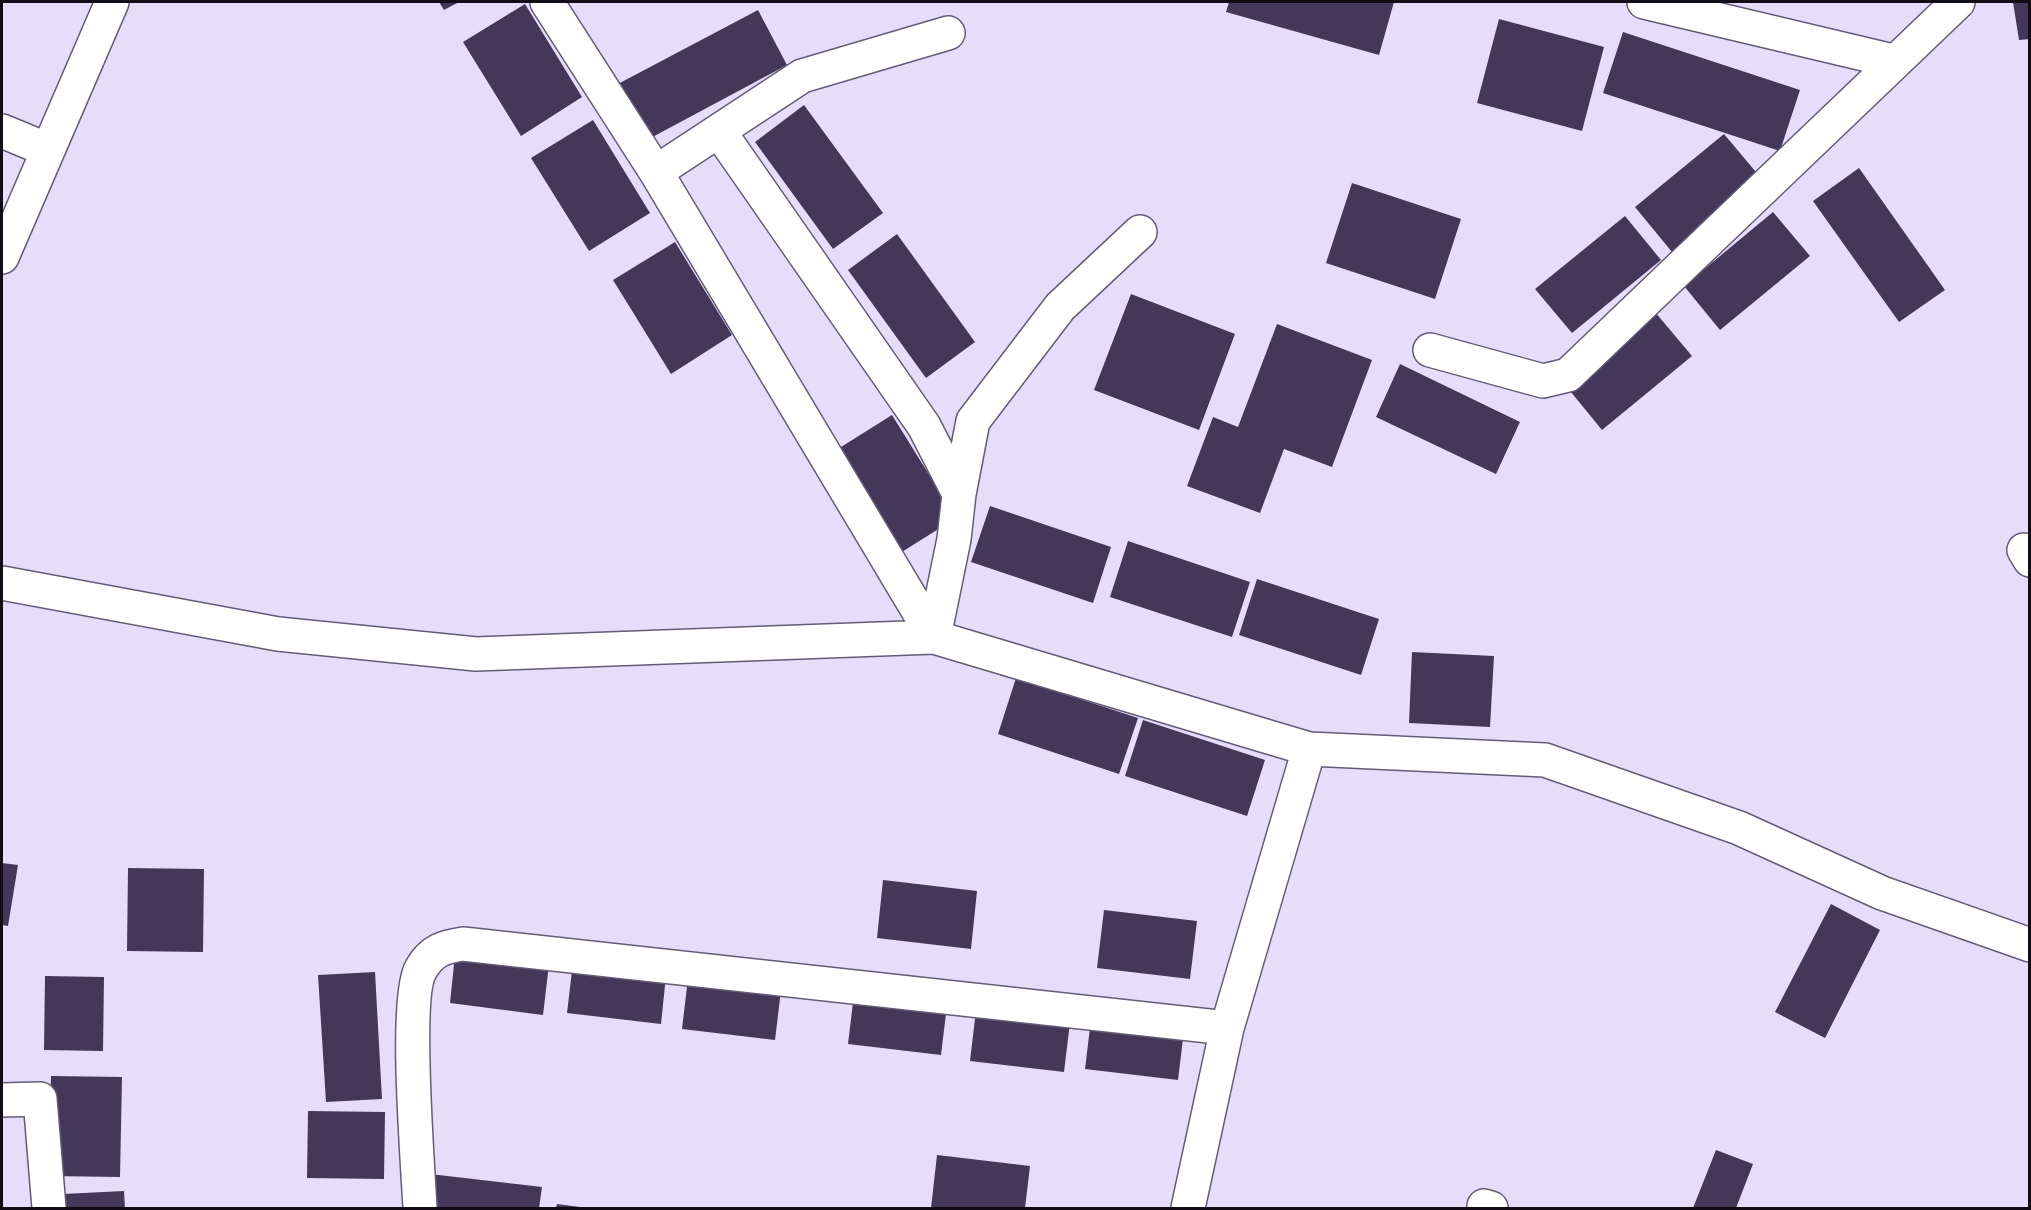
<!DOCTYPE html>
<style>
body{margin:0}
#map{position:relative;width:2031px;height:1210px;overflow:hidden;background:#e6ddfb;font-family:"Nunito Sans",sans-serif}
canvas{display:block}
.frame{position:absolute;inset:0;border:3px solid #110d17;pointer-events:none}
</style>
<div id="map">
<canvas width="2031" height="1210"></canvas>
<div class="frame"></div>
</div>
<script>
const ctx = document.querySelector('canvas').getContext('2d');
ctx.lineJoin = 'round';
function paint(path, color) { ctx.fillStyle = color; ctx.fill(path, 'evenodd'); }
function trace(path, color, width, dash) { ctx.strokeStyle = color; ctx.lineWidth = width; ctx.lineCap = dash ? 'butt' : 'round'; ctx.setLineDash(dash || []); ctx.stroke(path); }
const building = new Path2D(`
 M 439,2 L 459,2 L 444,10 Z
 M 1229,2 L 1394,2 L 1379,55 L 1226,12 Z
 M 2013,2 L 2030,2 L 2030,39 L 2019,40 Z
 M 525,4 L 582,97 L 521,136 L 463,42 Z
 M 758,10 L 787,65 L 645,141 L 616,85 Z
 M 1499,19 L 1604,47 L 1582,131 L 1477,103 Z
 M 1623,32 L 1800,90 L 1780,151 L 1603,93 Z
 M 804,105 L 883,213 L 833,249 L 755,142 Z
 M 593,120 L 650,213 L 589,251 L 531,158 Z
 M 1724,134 L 1761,178 L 1672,252 L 1635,207 Z
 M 1859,168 L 1945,290 L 1899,322 L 1813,201 Z
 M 1352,183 L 1461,219 L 1435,299 L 1326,263 Z
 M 1773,212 L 1810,256 L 1720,330 L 1684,286 Z
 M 1625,216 L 1661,260 L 1572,333 L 1535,289 Z
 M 897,234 L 975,342 L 926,378 L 848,270 Z
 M 675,242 L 732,335 L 671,374 L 613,280 Z
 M 1131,294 L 1235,334 L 1199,430 L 1094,390 Z
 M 1655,312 L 1692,356 L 1602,430 L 1566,386 Z
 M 1277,324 L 1372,360 L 1332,467 L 1284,449 L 1260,513 L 1187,486 L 1213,417 L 1238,427 Z
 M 1400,364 L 1520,422 L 1496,474 L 1376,417 Z
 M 892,415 L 956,518 L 897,555 L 833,452 Z
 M 990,506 L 1111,547 L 1093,603 L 971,562 Z
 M 1128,541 L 1250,582 L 1232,637 L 1110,597 Z
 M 1257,579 L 1379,619 L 1361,675 L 1239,635 Z
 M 1412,652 L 1494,656 L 1490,727 L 1409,723 Z
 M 1016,678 L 1138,718 L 1119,774 L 998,734 Z
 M 1143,720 L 1265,760 L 1247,816 L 1125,776 Z
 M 2,863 L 18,865 L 8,926 L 2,925 Z
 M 128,868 L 204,869 L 203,952 L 127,951 Z
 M 883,880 L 977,891 L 971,949 L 877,938 Z
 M 1831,904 L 1880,930 L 1825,1038 L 1775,1012 Z
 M 1104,910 L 1197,921 L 1190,979 L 1097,968 Z
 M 456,945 L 550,956 L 543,1015 L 450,1003 Z
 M 574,954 L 667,966 L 661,1024 L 567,1013 Z
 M 689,970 L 782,982 L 775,1040 L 682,1029 Z
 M 375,972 L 382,1099 L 326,1102 L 318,975 Z
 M 45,976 L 104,977 L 103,1051 L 44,1050 Z
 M 855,986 L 948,997 L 941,1055 L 848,1044 Z
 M 977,1002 L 1071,1014 L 1064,1072 L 970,1061 Z
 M 1092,1011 L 1185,1022 L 1178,1080 L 1085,1069 Z
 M 51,1076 L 122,1077 L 120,1177 L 49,1176 Z
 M 308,1111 L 385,1112 L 384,1179 L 307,1178 Z
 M 1716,1150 L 1753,1164 L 1736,1208 L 1693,1208 Z
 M 937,1155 L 1030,1166 L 1025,1208 L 931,1208 Z
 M 430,1174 L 542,1187 L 539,1208 L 425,1208 Z
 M 124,1191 L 125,1208 L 63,1208 L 63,1194 Z
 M 557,1204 L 580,1207 L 580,1208 L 556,1208 Z`);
const minor = new Path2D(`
 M 547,2 L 656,172 L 934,637 L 1309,749 L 1545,760 L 1739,828 L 1882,893 L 2030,945
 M 1644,2 L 1893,61
 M 2,131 L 48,150
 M 656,172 L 802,76 L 948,33
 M 2,257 L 112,2
 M 1430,350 L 1543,381 L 1568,375 L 1958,2
 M 959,494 L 973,421 L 1060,307 L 1140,232
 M 2024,550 L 2030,560
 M 2,583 L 278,634 L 476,654 L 934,637 L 954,539 L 959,494 L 924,426 L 719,131
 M 2,1100 L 40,1099 L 49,1208
 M 1484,1206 L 1491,1208
 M 420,1208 C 418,1166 404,997 421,969 C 432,950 444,947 463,944 L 1227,1028
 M 1188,1208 L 1227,1028 L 1309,749`);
paint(building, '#433859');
trace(minor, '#645c76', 36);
trace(minor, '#fff', 33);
</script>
